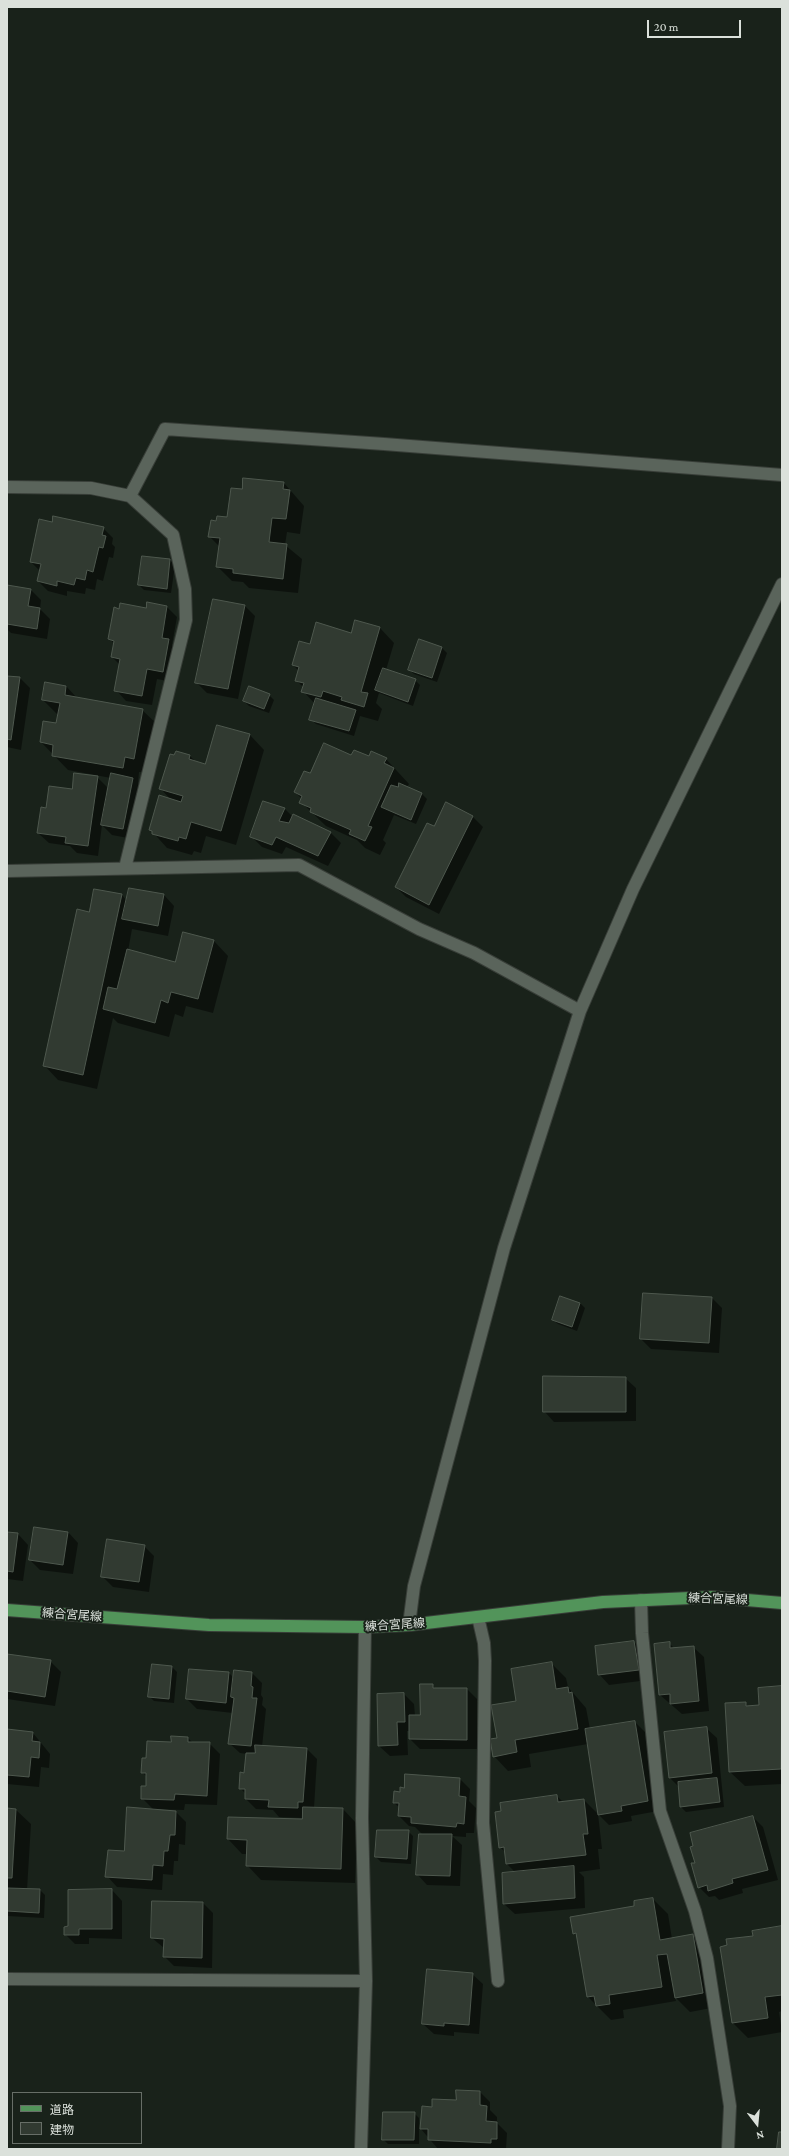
<!DOCTYPE html>
<meta charset="utf-8">
<style>
body{margin:0}
#map{position:relative;width:789px;height:2156px;overflow:hidden;background:#19221a;font-family:"Crimson Pro","Noto Sans JP",serif}
canvas{display:block}
.frame{position:absolute;inset:0;border:8px solid #dbe1db;pointer-events:none}
.legend{position:absolute;left:12px;top:2092px;width:130px;height:52px;box-sizing:border-box;background:#19221a;border:1px solid #676e67;margin:0;padding:5px 7px;list-style:none;font-size:12px;color:#dbe1db}
.legend li{display:flex;align-items:center;gap:8px;height:20px}
.legend b{width:20px;border:1px solid #676e67}
.north{position:absolute;left:737px;top:2104px;width:40px;height:40px;-webkit-text-stroke:3px #19221a;paint-order:stroke;rotate:164deg;font-size:11px;font-weight:700;line-height:16px;text-align:center;color:#dbe1db}
.north::after{content:'';display:block;margin:auto;width:14px;height:18px;background:#dbe1db;clip-path:polygon(50% 0,100% 100%,50% 72%,0 100%)}
.scale{position:absolute;left:647px;top:20px;width:94px;height:18px;box-sizing:border-box;border:2px solid #dbe1db;border-top:0;padding-left:5px;font-size:12px;line-height:14px;white-space:nowrap;color:#dbe1db;-webkit-text-stroke:3px #19221a;paint-order:stroke}
</style>
<div id="map">
<canvas width="789" height="2156"></canvas>
<div class="frame"></div>
<ul class="legend">
<li><b style="height:5px;background:#52945a"></b>道路</li>
<li><b style="height:11px;background:#313a31"></b>建物</li>
</ul>
<div class="north">N</div>
<div class="scale">20 m</div>
</div>
<script>
const ctx = document.querySelector('canvas').getContext('2d');
ctx.lineJoin = 'round';
function paint(path, color) { ctx.fillStyle = color; ctx.fill(path, 'evenodd'); }
function trace(path, color, width, dash) { ctx.strokeStyle = color; ctx.lineWidth = width; ctx.lineCap = dash ? 'butt' : 'round'; ctx.setLineDash(dash || []); ctx.stroke(path); }
function label(font, color, halo, rows, align = 'center') {
  ctx.font = font + ' "Crimson Pro","Noto Sans JP",serif'; ctx.lineWidth = 4; ctx.setLineDash([]); ctx.textBaseline = 'middle'; ctx.strokeStyle = halo; ctx.fillStyle = color; for (const [text, x, y, turn = 0] of rows) {
    ctx.save(); ctx.translate(x, y); ctx.rotate((+turn || 0) * Math.PI / 180); ctx.textAlign = isNaN(turn) ? turn : align; if (halo) ctx.strokeText(text, 0, 0); ctx.fillText(text, 0, 0); ctx.restore();
  }
}
const shadow = new Path2D(`
 M 284,483 L 304,506 L 300,534 L 287,532 L 285,545 L 302,559 L 298,593 L 249,588 L 243,582 L 232,581 L 217,566 L 220,547 L 209,536 L 217,522 L 228,518 L 243,490 Z
 M 52,523 L 103,528 L 113,538 L 112,544 L 115,547 L 113,558 L 109,557 L 103,581 L 97,579 L 95,590 L 86,588 L 85,594 L 67,591 L 67,596 L 48,591 L 38,581 L 40,571 L 31,562 Z
 M 143,557 L 170,560 L 175,565 L 171,593 L 144,590 L 139,585 Z
 M 7,586 L 31,590 L 41,600 L 40,609 L 50,619 L 47,639 L 11,633 L 7,629 Z
 M 245,606 L 255,616 L 238,699 L 207,693 L 196,682 Z
 M 167,607 L 177,617 L 172,645 L 178,651 L 173,682 L 157,679 L 152,705 L 126,701 L 116,690 L 120,665 L 112,657 L 114,644 L 110,639 L 120,610 Z
 M 380,628 L 394,643 L 386,670 L 415,680 L 420,685 L 413,706 L 379,693 L 376,703 L 382,709 L 378,721 L 360,716 L 354,736 L 316,724 L 311,719 L 315,704 L 303,691 L 304,688 L 296,680 L 299,671 L 293,665 L 311,645 Z
 M 420,640 L 442,648 L 447,653 L 437,682 L 414,674 L 409,669 Z
 M 7,677 L 20,678 L 30,688 L 21,750 L 7,747 Z
 M 66,686 L 77,698 L 142,710 L 157,724 L 148,773 L 139,772 L 138,783 L 143,789 L 133,839 L 112,835 L 102,825 L 98,856 L 77,853 L 70,846 L 49,843 L 38,833 L 47,809 L 96,776 L 107,787 L 106,794 L 108,794 L 111,778 L 68,770 L 41,742 L 57,724 L 58,715 L 43,700 Z
 M 269,695 L 274,700 L 269,713 L 249,706 L 244,701 Z
 M 250,735 L 264,750 L 236,845 L 206,836 L 201,853 L 194,851 L 192,855 L 167,848 L 150,829 L 172,801 L 160,788 L 190,756 L 196,762 L 206,765 Z
 M 352,757 L 386,759 L 409,784 L 407,787 L 422,794 L 427,799 L 416,824 L 394,815 L 383,840 L 386,843 L 380,855 L 365,848 L 357,840 L 326,826 L 301,802 L 302,799 L 295,792 L 310,774 Z
 M 264,802 L 285,809 L 293,817 L 294,815 L 331,833 L 341,843 L 328,866 L 286,847 L 282,854 L 262,847 L 251,836 Z
 M 446,804 L 473,817 L 483,827 L 439,914 L 406,897 L 396,887 L 434,828 Z
 M 95,890 L 122,895 L 127,901 L 164,895 L 174,906 L 168,936 L 132,929 L 128,951 L 175,963 L 214,941 L 228,956 L 213,1013 L 186,1006 L 183,1017 L 175,1014 L 169,1037 L 118,1023 L 113,1018 L 97,1089 L 58,1080 L 44,1065 L 90,913 Z
 M 712,1298 L 722,1308 L 719,1353 L 651,1349 L 641,1339 Z
 M 580,1303 L 585,1308 L 577,1331 L 558,1324 L 553,1320 Z
 M 625,1378 L 636,1388 L 636,1421 L 554,1422 L 544,1411 Z
 M 68,1532 L 78,1543 L 73,1574 L 40,1570 L 30,1560 Z
 M 7,1533 L 18,1534 L 28,1545 L 23,1581 L 7,1579 Z
 M 144,1546 L 154,1556 L 149,1592 L 113,1587 L 102,1576 Z
 M 634,1642 L 644,1652 L 648,1680 L 609,1685 L 599,1674 L 596,1647 Z
 M 669,1643 L 674,1648 L 693,1647 L 704,1657 L 709,1711 L 682,1714 L 660,1695 Z
 M 7,1655 L 50,1661 L 61,1672 L 55,1706 L 7,1699 Z
 M 551,1663 L 566,1678 L 568,1687 L 586,1708 L 590,1729 L 635,1722 L 645,1732 L 658,1811 L 631,1816 L 632,1821 L 609,1825 L 599,1815 L 588,1744 L 529,1754 L 531,1767 L 508,1771 L 494,1756 L 498,1739 L 517,1701 Z
 M 172,1667 L 177,1672 L 174,1703 L 154,1701 L 149,1696 Z
 M 229,1673 L 234,1678 L 252,1673 L 262,1683 L 261,1695 L 263,1698 L 262,1705 L 266,1709 L 262,1747 L 307,1749 L 317,1759 L 314,1808 L 343,1809 L 357,1824 L 355,1883 L 261,1880 L 247,1865 L 247,1854 L 242,1854 L 228,1839 L 303,1820 L 303,1818 L 279,1817 L 273,1810 L 256,1809 L 246,1799 L 246,1794 L 240,1788 L 245,1774 L 247,1754 L 240,1753 L 229,1743 L 233,1713 L 197,1709 L 187,1699 Z
 M 432,1685 L 436,1689 L 467,1689 L 477,1699 L 477,1749 L 420,1749 L 410,1739 L 410,1731 L 407,1731 L 408,1755 L 390,1756 L 379,1746 L 404,1694 L 414,1704 L 415,1716 L 421,1716 Z
 M 782,1687 L 782,1784 L 745,1786 L 730,1772 L 745,1703 L 749,1707 L 760,1706 L 759,1689 Z
 M 706,1728 L 717,1738 L 724,1807 L 686,1812 L 681,1807 L 679,1787 L 670,1778 Z
 M 7,1730 L 33,1733 L 50,1754 L 49,1768 L 41,1767 L 39,1787 L 7,1784 Z
 M 172,1737 L 188,1738 L 193,1743 L 209,1743 L 220,1754 L 217,1805 L 185,1804 L 184,1810 L 154,1809 L 154,1810 L 176,1812 L 186,1822 L 185,1845 L 179,1844 L 178,1861 L 174,1861 L 173,1875 L 163,1874 L 162,1890 L 117,1887 L 107,1876 L 154,1810 L 142,1798 L 146,1787 L 147,1777 L 142,1772 L 147,1759 L 172,1743 Z
 M 460,1779 L 470,1789 L 469,1801 L 476,1808 L 474,1833 L 466,1833 L 466,1837 L 452,1836 L 462,1845 L 460,1886 L 427,1885 L 417,1874 L 423,1835 L 415,1827 L 409,1826 L 399,1816 L 400,1808 L 394,1803 L 401,1793 Z
 M 557,1796 L 563,1802 L 584,1800 L 598,1814 L 602,1849 L 598,1849 L 600,1869 L 579,1872 L 584,1877 L 585,1908 L 515,1914 L 504,1904 L 503,1874 L 516,1873 L 507,1864 L 505,1852 L 500,1847 Z
 M 7,1809 L 16,1810 L 31,1824 L 27,1890 L 40,1890 L 45,1895 L 44,1918 L 7,1916 Z
 M 753,1817 L 763,1827 L 778,1880 L 742,1889 L 743,1893 L 719,1900 L 715,1896 L 709,1897 L 699,1887 L 696,1863 Z
 M 408,1831 L 413,1836 L 411,1864 L 381,1862 L 376,1857 Z
 M 112,1890 L 122,1901 L 122,1939 L 89,1938 L 89,1944 L 75,1944 L 65,1934 L 69,1927 Z
 M 653,1899 L 668,1914 L 672,1939 L 693,1935 L 707,1950 L 717,2007 L 690,2012 L 675,1997 L 676,2001 L 623,2010 L 624,2018 L 611,2020 L 588,1997 L 578,1937 L 574,1933 Z
 M 203,1903 L 213,1913 L 212,1968 L 174,1966 L 164,1956 L 164,1948 L 152,1938 Z
 M 782,1927 L 782,2011 L 779,2012 L 782,2032 L 748,2038 L 733,2023 Z
 M 472,1974 L 483,1984 L 479,2034 L 454,2032 L 454,2036 L 434,2034 L 423,2024 Z
 M 480,2092 L 490,2102 L 490,2110 L 497,2117 L 497,2123 L 507,2133 L 506,2149 L 438,2149 L 421,2129 L 433,2108 Z
 M 414,2113 L 419,2118 L 419,2144 L 388,2144 L 383,2139 Z`);
const building = new Path2D(`
 M 243,478 L 284,482 L 283,489 L 290,490 L 286,519 L 272,518 L 269,542 L 287,544 L 283,579 L 233,573 L 233,569 L 216,567 L 220,538 L 208,537 L 211,520 L 216,521 L 217,516 L 227,517 L 231,488 L 242,489 Z
 M 53,516 L 104,527 L 102,535 L 106,536 L 103,548 L 99,547 L 93,572 L 87,570 L 85,580 L 76,578 L 74,585 L 57,581 L 57,586 L 37,581 L 41,564 L 30,562 L 39,519 L 52,522 Z
 M 142,556 L 170,559 L 167,589 L 138,585 Z
 M 7,585 L 31,589 L 28,606 L 40,608 L 37,629 L 7,624 Z
 M 213,599 L 245,605 L 228,689 L 195,683 Z
 M 147,602 L 167,606 L 162,638 L 169,639 L 163,672 L 147,669 L 142,696 L 114,691 L 120,659 L 111,657 L 114,641 L 108,639 L 114,607 L 119,609 L 120,603 L 146,608 Z
 M 355,620 L 380,627 L 361,692 L 368,693 L 364,707 L 341,700 L 342,697 L 323,691 L 321,697 L 301,692 L 304,683 L 295,681 L 299,667 L 292,665 L 299,641 L 310,644 L 316,622 L 351,633 Z
 M 419,639 L 442,647 L 432,678 L 408,670 Z
 M 383,668 L 416,679 L 408,702 L 375,690 Z
 M 7,676 L 20,677 L 11,740 L 7,739 Z
 M 45,682 L 66,686 L 65,695 L 143,709 L 134,759 L 125,757 L 123,768 L 52,756 L 53,745 L 40,742 L 43,721 L 56,723 L 60,703 L 42,700 Z
 M 249,686 L 270,694 L 264,709 L 243,701 Z
 M 316,698 L 356,710 L 349,731 L 309,720 Z
 M 217,725 L 250,734 L 221,831 L 191,822 L 186,839 L 179,837 L 178,841 L 152,834 L 152,831 L 149,830 L 159,795 L 181,802 L 183,796 L 159,789 L 170,754 L 174,755 L 176,751 L 190,755 L 189,759 L 205,764 Z
 M 324,743 L 351,755 L 354,750 L 369,756 L 371,751 L 387,758 L 384,763 L 394,768 L 368,826 L 372,827 L 365,841 L 349,834 L 351,830 L 310,812 L 311,808 L 299,803 L 302,796 L 294,792 L 304,771 L 310,773 Z
 M 74,773 L 98,776 L 88,846 L 65,843 L 66,837 L 37,833 L 41,807 L 46,808 L 49,786 L 72,789 Z
 M 111,773 L 133,778 L 123,829 L 101,825 Z
 M 399,783 L 422,793 L 411,820 L 381,807 L 391,785 L 398,787 Z
 M 263,801 L 285,808 L 279,821 L 289,823 L 293,814 L 331,832 L 318,856 L 276,837 L 272,845 L 250,837 Z
 M 446,802 L 473,816 L 429,905 L 395,887 L 427,823 L 434,826 Z
 M 129,888 L 164,894 L 158,926 L 122,919 Z
 M 94,889 L 122,894 L 83,1075 L 43,1066 L 77,909 L 89,912 Z
 M 183,932 L 214,940 L 198,999 L 171,992 L 168,1003 L 161,1000 L 155,1023 L 103,1009 L 108,987 L 117,989 L 127,949 L 175,962 Z
 M 643,1293 L 712,1297 L 709,1343 L 640,1339 Z
 M 560,1296 L 580,1303 L 572,1327 L 552,1320 Z
 M 543,1376 L 626,1377 L 626,1412 L 543,1412 Z
 M 34,1527 L 68,1532 L 63,1565 L 29,1560 Z
 M 7,1532 L 18,1533 L 13,1572 L 7,1571 Z
 M 107,1539 L 145,1545 L 139,1582 L 101,1577 Z
 M 634,1641 L 639,1670 L 598,1675 L 595,1646 Z
 M 670,1642 L 670,1648 L 694,1646 L 699,1701 L 670,1704 L 670,1694 L 659,1695 L 654,1644 Z
 M 7,1654 L 51,1660 L 45,1697 L 7,1691 Z
 M 552,1662 L 556,1689 L 568,1687 L 569,1693 L 572,1692 L 578,1729 L 515,1740 L 517,1752 L 493,1757 L 490,1739 L 497,1738 L 491,1705 L 516,1701 L 511,1669 Z
 M 152,1664 L 172,1666 L 169,1699 L 148,1697 Z
 M 189,1669 L 229,1672 L 226,1703 L 186,1699 Z
 M 234,1670 L 252,1672 L 251,1686 L 253,1687 L 252,1698 L 257,1698 L 251,1746 L 228,1744 L 234,1698 L 231,1697 Z
 M 420,1684 L 433,1684 L 433,1688 L 467,1688 L 467,1740 L 409,1739 L 409,1715 L 420,1715 Z
 M 782,1686 L 781,1769 L 729,1772 L 725,1703 L 746,1702 L 746,1706 L 759,1705 L 758,1688 Z
 M 404,1693 L 405,1722 L 397,1722 L 398,1745 L 378,1746 L 377,1694 Z
 M 635,1721 L 648,1801 L 621,1806 L 622,1811 L 598,1815 L 585,1729 Z
 M 707,1727 L 712,1773 L 669,1778 L 664,1732 Z
 M 7,1729 L 33,1732 L 32,1741 L 40,1742 L 39,1758 L 31,1757 L 29,1777 L 7,1775 Z
 M 171,1736 L 188,1737 L 188,1742 L 210,1742 L 207,1796 L 175,1794 L 174,1800 L 141,1799 L 141,1786 L 146,1786 L 146,1773 L 141,1773 L 142,1758 L 146,1758 L 147,1741 L 171,1742 Z
 M 255,1745 L 307,1748 L 303,1802 L 298,1802 L 298,1808 L 268,1807 L 269,1800 L 245,1799 L 245,1789 L 239,1789 L 240,1772 L 244,1773 L 246,1753 L 255,1753 Z
 M 405,1774 L 460,1778 L 459,1796 L 466,1797 L 464,1824 L 457,1823 L 456,1827 L 411,1823 L 411,1817 L 398,1816 L 399,1803 L 393,1803 L 394,1791 L 400,1792 L 400,1787 L 404,1788 Z
 M 717,1778 L 720,1802 L 680,1807 L 678,1782 Z
 M 557,1795 L 558,1802 L 584,1799 L 588,1834 L 583,1834 L 586,1855 L 506,1864 L 504,1847 L 499,1848 L 495,1812 L 501,1811 L 500,1803 Z
 M 127,1807 L 176,1811 L 175,1835 L 170,1835 L 168,1851 L 164,1851 L 163,1866 L 153,1865 L 152,1880 L 105,1877 L 108,1850 L 124,1851 Z
 M 303,1807 L 343,1808 L 341,1869 L 246,1866 L 247,1840 L 227,1839 L 228,1817 L 302,1819 Z
 M 7,1808 L 16,1809 L 12,1878 L 7,1878 Z
 M 753,1816 L 768,1870 L 732,1879 L 733,1883 L 708,1891 L 707,1885 L 698,1888 L 691,1863 L 695,1863 L 690,1847 L 693,1846 L 690,1833 Z
 M 377,1830 L 409,1830 L 407,1859 L 375,1857 Z
 M 419,1834 L 452,1834 L 450,1876 L 416,1875 Z
 M 574,1866 L 575,1898 L 503,1904 L 502,1873 Z
 M 7,1888 L 40,1889 L 39,1913 L 7,1911 Z
 M 112,1889 L 112,1929 L 79,1929 L 79,1935 L 64,1935 L 64,1927 L 68,1926 L 68,1890 Z
 M 653,1898 L 660,1940 L 693,1934 L 703,1993 L 675,1998 L 667,1954 L 657,1955 L 662,1987 L 609,1995 L 610,2004 L 596,2006 L 594,1996 L 587,1997 L 576,1933 L 573,1934 L 570,1917 L 634,1906 L 634,1901 Z
 M 152,1901 L 203,1902 L 202,1958 L 163,1957 L 164,1939 L 151,1938 Z
 M 782,1926 L 782,1995 L 765,1997 L 768,2018 L 732,2023 L 720,1947 L 727,1945 L 726,1939 L 753,1936 L 752,1931 Z
 M 427,1969 L 473,1973 L 469,2025 L 444,2023 L 444,2026 L 422,2024 Z
 M 456,2090 L 480,2091 L 480,2105 L 487,2106 L 486,2121 L 497,2122 L 497,2139 L 491,2139 L 491,2143 L 428,2140 L 428,2129 L 420,2129 L 422,2106 L 432,2107 L 432,2099 L 456,2100 Z
 M 383,2112 L 415,2112 L 414,2140 L 382,2140 Z
 M 779,2132 L 782,2132 L 782,2149 L 777,2149 Z`);
const minor = new Path2D(`
 M 7,487 L 91,488 L 130,496 L 173,535 L 185,589 L 186,620 L 125,868
 M 130,496 L 165,429 L 384,444 L 782,475
 M 7,871 L 299,865 L 419,929 L 474,953 L 580,1011
 M 641,1600 L 642,1633 L 660,1811 L 695,1911 L 707,1958 L 730,2106 L 728,2149
 M 478,1617 L 484,1643 L 485,1661 L 483,1823 L 498,1981
 M 409,1625 L 414,1586 L 504,1248 L 580,1011 L 633,889 L 782,584
 M 7,1979 L 366,1981
 M 361,2149 L 366,1981 L 362,1818 L 365,1627`);
const major = new Path2D(`
 M 7,1610 L 209,1625 L 365,1627 L 409,1625 L 603,1602 L 712,1597 L 782,1603`);
const streetNames = [
 ["練合宮尾線",718,1599,2],
 ["練合宮尾線",72,1615,4],
 ["練合宮尾線",395,1625,-4]
];
paint(shadow, '#0007');
paint(building, '#313a31');
trace(building, '#4e584e', 1);
trace(minor, '#383e38', 14);
trace(major, '#383e38', 14);
trace(minor, '#5a645b', 12);
trace(major, '#52945a', 12);
label('12px', '#dbe1db', '#19221a', streetNames);
</script>
